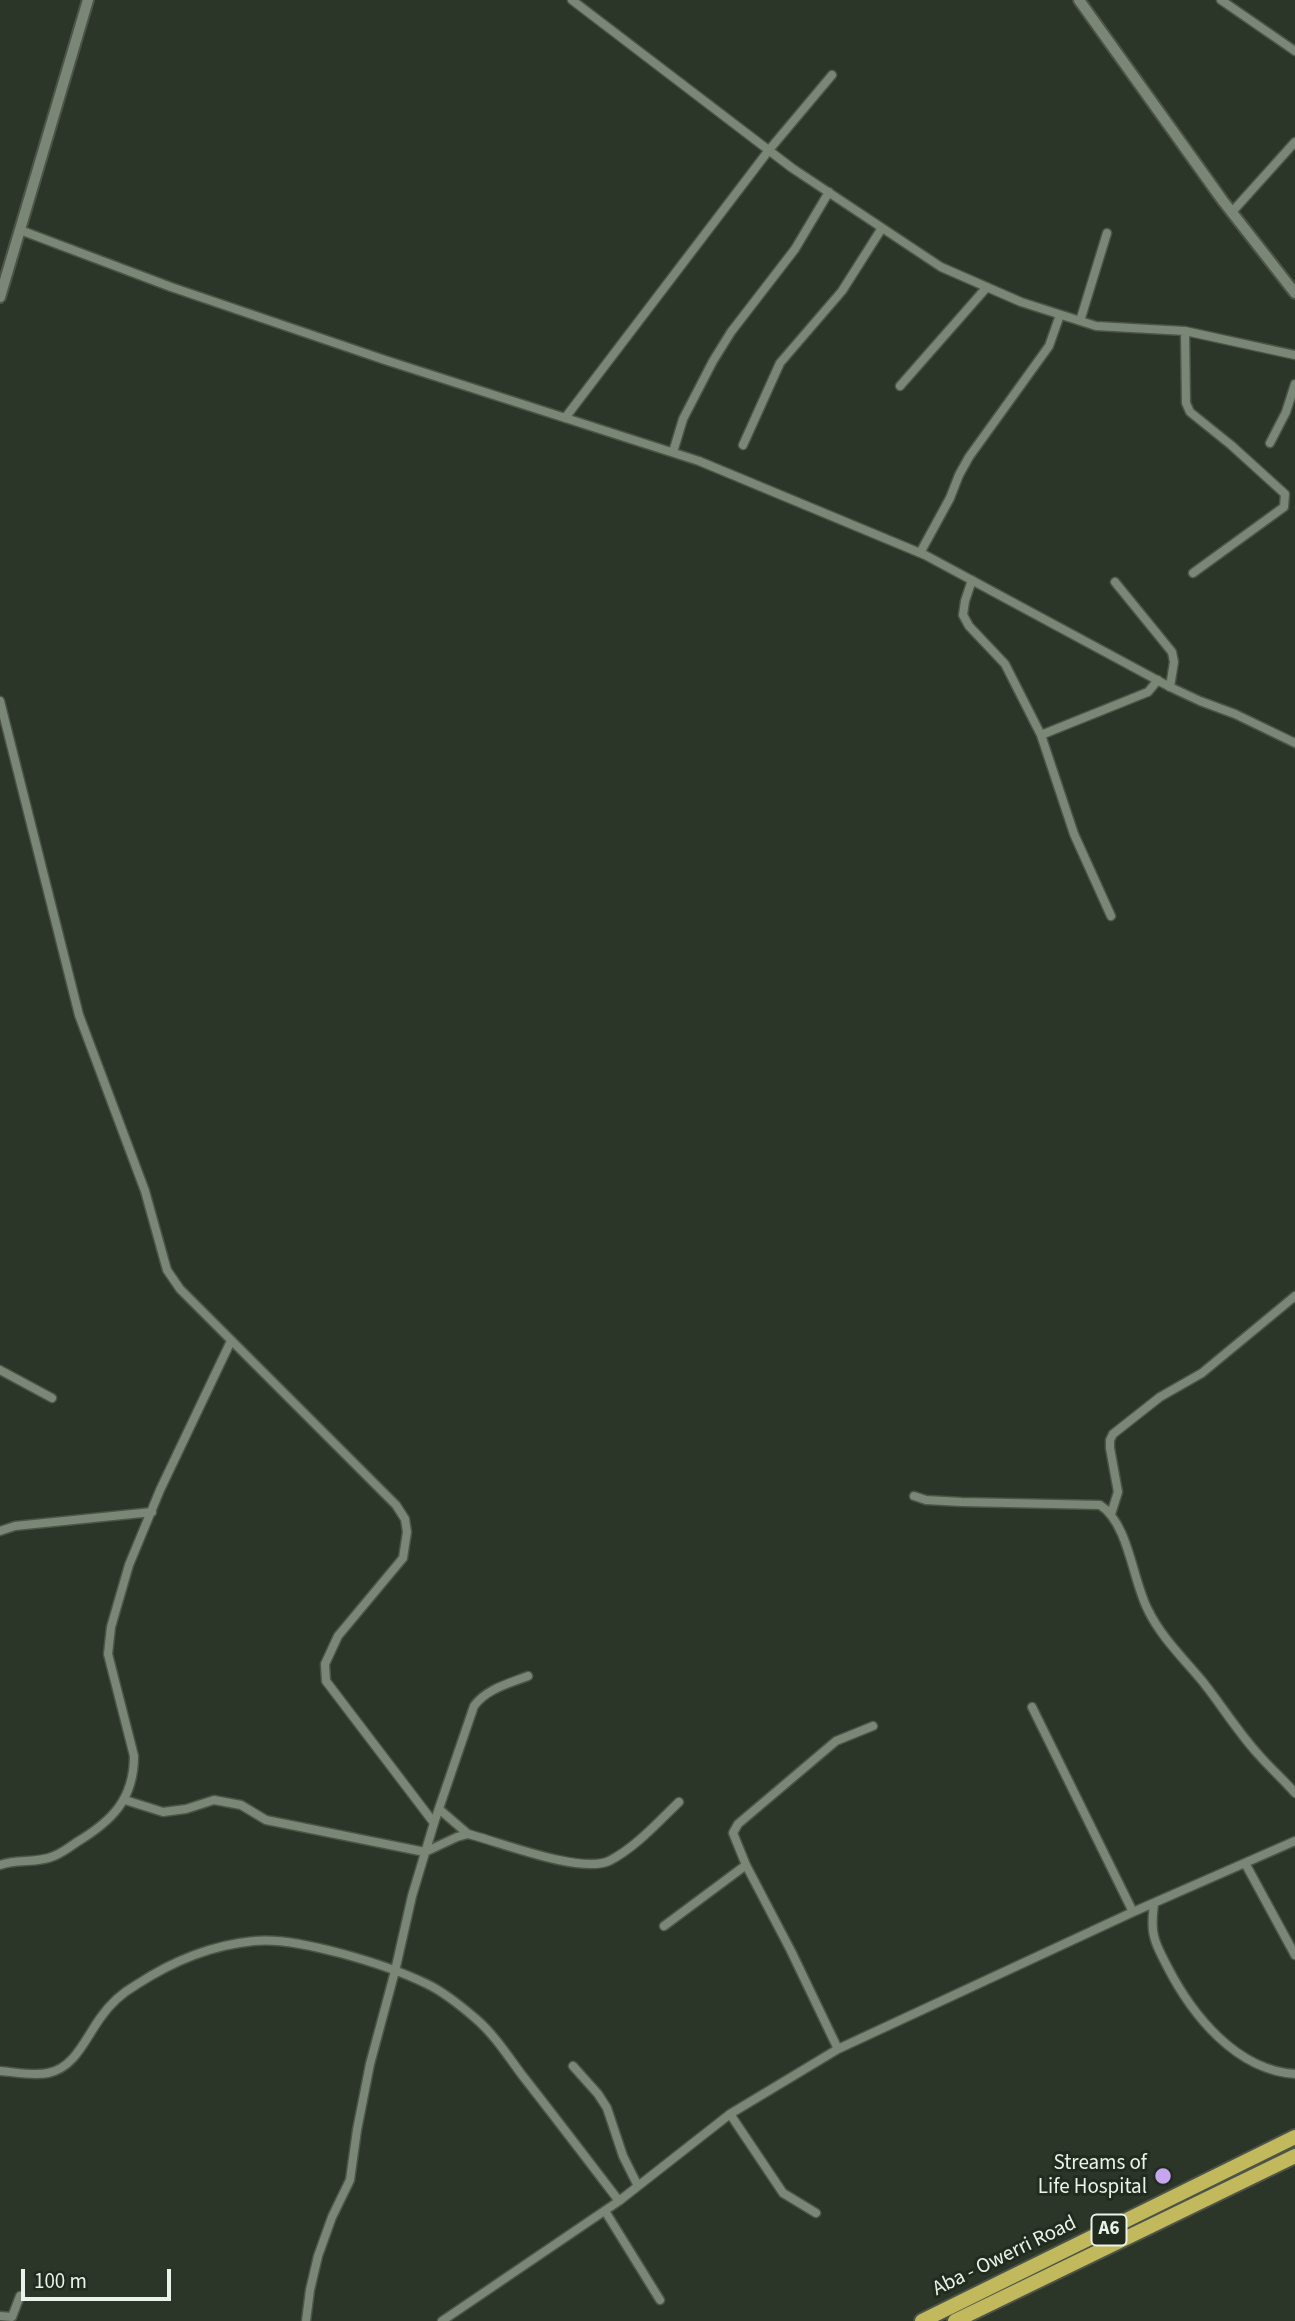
<!DOCTYPE html>
<style>
body{margin:0}
#map{position:relative;width:1295px;height:2321px;overflow:hidden;background:#2c3628;font-family:"Source Sans 3",sans-serif}
canvas{display:block}
.scale{position:absolute;left:21px;top:2269px;width:150px;height:32px;box-sizing:border-box;border:4px solid #ebf2e9;border-top:0;padding-left:9px;font-size:21px;line-height:24px;white-space:nowrap;color:#ebf2e9;-webkit-text-stroke:5px #222c1e;paint-order:stroke}
</style>
<div id="map">
<canvas width="1295" height="2321"></canvas>
<div class="scale">100 m</div>
</div>
<script>
const ctx = document.querySelector('canvas').getContext('2d');
ctx.lineJoin = 'round';
function trace(path, color, width, dash) { ctx.strokeStyle = color; ctx.lineWidth = width; ctx.lineCap = dash ? 'butt' : 'round'; ctx.setLineDash(dash || []); ctx.stroke(path); }
function label(font, color, halo, rows, align = 'center') {
  ctx.font = font + ' "Source Sans 3",sans-serif'; ctx.lineWidth = 6; ctx.setLineDash([]); ctx.textBaseline = 'middle'; ctx.strokeStyle = halo; ctx.fillStyle = color; for (const [text, x, y, turn = 0] of rows) {
    ctx.save(); ctx.translate(x, y); ctx.rotate((+turn || 0) * Math.PI / 180); ctx.textAlign = isNaN(turn) ? turn : align; if (halo) ctx.strokeText(text, 0, 0); ctx.fillText(text, 0, 0); ctx.restore();
  }
}
const street = new Path2D(`
 M 572,0 L 792,168 L 941,267 L 1021,302 L 1096,326 L 1185,331 L 1295,355
 M 1221,0 L 1295,51
 M 1232,212 L 1295,142
 M 20,230 L 171,287 L 385,360 L 699,461 L 925,555 L 1170,687 L 1200,701 L 1235,714 L 1295,743
 M 1080,321 L 1107,233
 M 1185,331 L 1186,403 L 1190,412 L 1231,445 L 1285,494 L 1284,507 L 1193,573
 M 900,386 L 987,287
 M 565,418 L 769,150 L 832,75
 M 1270,443 L 1286,412 L 1295,384
 M 743,445 L 780,363 L 842,291 L 882,228
 M 673,452 L 683,419 L 713,361 L 731,332 L 795,249 L 829,192
 M 920,553 L 950,498 L 959,475 L 969,457 L 1049,346 L 1060,315
 M 972,580 L 965,601 L 963,615 L 969,626 L 1005,664 L 1041,735 L 1074,834 L 1111,916
 M 1115,582 L 1172,652 L 1174,662 L 1170,687
 M 0,701 L 79,1015 L 145,1191 L 167,1270 L 180,1289 L 396,1505 L 405,1519 L 407,1532 L 403,1558 L 338,1636 L 325,1664 L 326,1681 L 434,1823
 M 1041,735 L 1148,692 L 1158,680
 M 0,1370 L 52,1398
 M 914,1496 L 926,1500 L 962,1502 L 1100,1505 C 1129,1524 1132,1579 1148,1610 C 1161,1637 1184,1659 1203,1682 C 1222,1706 1238,1732 1258,1754 C 1270,1768 1284,1780 1295,1793
 M 1111,1514 L 1118,1492 L 1110,1448 L 1110,1440 L 1113,1434 L 1160,1397 L 1202,1373 L 1295,1296
 M 0,1531 L 15,1526 L 152,1512
 M 1032,1707 L 1133,1912
 M 125,1800 L 163,1812 L 186,1809 L 214,1800 L 241,1805 L 266,1820 L 425,1852 L 457,1837 L 468,1834 C 500,1842 580,1874 609,1861 C 635,1848 658,1822 679,1802
 M 439,1809 L 468,1834
 M 1245,1863 L 1295,1955
 M 0,1865 C 18,1858 36,1864 54,1856 C 62,1853 70,1847 77,1842 C 112,1821 134,1799 134,1756 L 108,1654 L 111,1627 L 129,1565 L 160,1490 L 231,1341
 M 1154,1903 C 1153,1914 1151,1925 1154,1936 C 1156,1946 1162,1956 1167,1966 C 1192,2015 1236,2070 1295,2074
 M 664,1926 L 746,1865
 M 838,2049 L 791,1951 L 746,1865 L 733,1833 L 738,1824 L 836,1741 L 873,1726
 M 573,2066 L 598,2094 L 607,2108 L 623,2156 L 638,2186
 M 0,2071 C 15,2072 32,2076 48,2073 C 75,2068 86,2037 101,2017 C 110,2004 122,1993 136,1985 C 171,1962 212,1945 254,1941 C 296,1936 388,1965 427,1984 C 444,1992 461,2006 475,2018 C 493,2033 508,2056 522,2075 C 555,2117 587,2159 619,2201
 M 730,2114 L 783,2193 L 816,2213
 M 605,2211 L 660,2300
 M 0,2316 L 12,2317 L 20,2296
 M 306,2321 L 310,2290 L 318,2256 L 332,2217 L 350,2180 L 357,2130 L 370,2064 L 395,1971 L 412,1896 L 434,1823 L 474,1706 C 486,1689 510,1683 528,1676
 M 442,2321 L 619,2201 L 730,2114 L 838,2049 L 1133,1912 L 1295,1841`);
const secondary = new Path2D(`
 M 1079,0 L 1223,201 L 1295,293
 M 0,297 L 88,0`);
const highway = new Path2D(`
 M 922,2321 L 1295,2137
 M 955,2321 L 1295,2156`);
const markers = [
 [1163,2176,9,"#c8a6ef"]
];
const shields = [
 [1109,2230,35]
];
const shieldNames = [
 ["A6",1109,2230]
];
const poiNames = [
 ["Streams of",1147,2164],
 ["Life Hospital",1147,2188]
];
const streetNames = [
 ["Aba - Owerri Road",1005,2257,-26]
];
trace(street, '#4c5448', 11);
trace(secondary, '#4c5448', 14);
trace(highway, '#4c5448', 18);
trace(street, '#7a8676', 8);
trace(secondary, '#7a8676', 10);
trace(highway, '#c1b95c', 14);
for (const [x, y, r, color] of markers) { const dot = new Path2D(); dot.arc(x, y, r, 0, 2 * Math.PI); ctx.fillStyle = color; ctx.fill(dot); trace(dot, '#222c1e', 2.5); }
for (const [x, y, w] of shields) { const box = new Path2D(); box.roundRect(x - w / 2, y - 15.5, w, 31, 5); ctx.fillStyle = '#222c1e'; ctx.fill(box); trace(box, '#ebf2e9', 2); }
label('bold 19px', '#ebf2e9', null, shieldNames);
label('21px', '#ebf2e9', '#222c1e', poiNames, 'right');
label('21px', '#ebf2e9', '#222c1e', streetNames);
</script>
